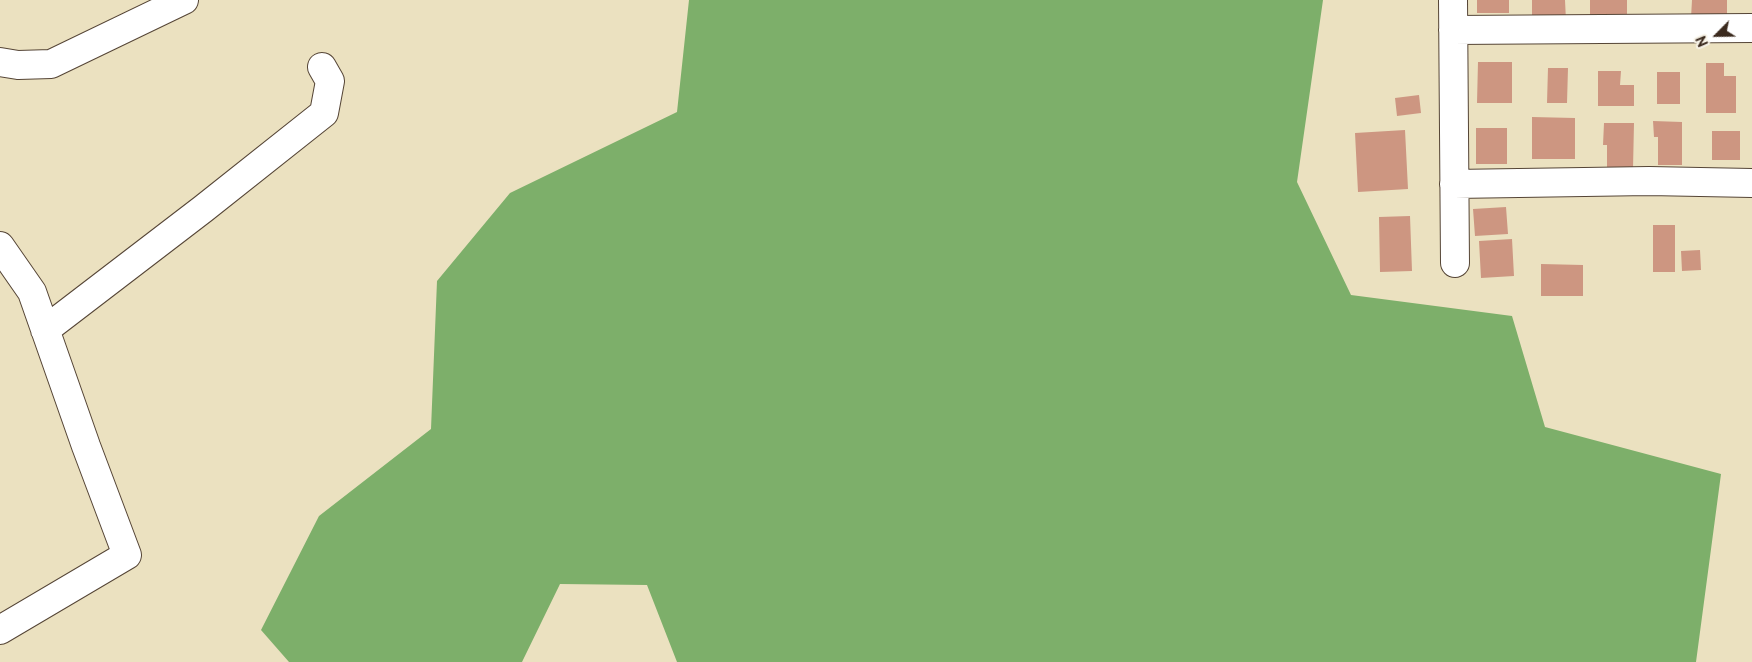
<!DOCTYPE html>
<style>
body{margin:0}
#map{position:relative;width:1752px;height:662px;overflow:hidden;background:#ebe1c0;font-family:"Balsamiq Sans",sans-serif}
canvas{display:block}
.north{position:absolute;left:1692px;top:10px;width:50px;height:50px;-webkit-text-stroke:4px #f7f3e8;paint-order:stroke;rotate:247deg;font-size:14px;font-weight:700;line-height:20px;text-align:center;color:#3b2a1e}
.north::after{content:'';display:block;margin:auto;width:18px;height:22px;background:#3b2a1e;clip-path:polygon(50% 0,100% 100%,50% 72%,0 100%)}
</style>
<div id="map">
<canvas width="1752" height="662"></canvas>
<div class="north">N</div>
</div>
<script>
const ctx = document.querySelector('canvas').getContext('2d');
ctx.lineJoin = 'round';
function paint(path, color) { ctx.fillStyle = color; ctx.fill(path, 'evenodd'); }
function trace(path, color, width, dash) { ctx.strokeStyle = color; ctx.lineWidth = width; ctx.lineCap = dash ? 'butt' : 'round'; ctx.setLineDash(dash || []); ctx.stroke(path); }
const forest = new Path2D(`
 M 689,0 L 1323,0 L 1297,182 L 1351,295 L 1512,316 L 1545,427 L 1721,474 L 1696,662 L 677,662 L 647,585 L 560,584 L 522,662 L 289,662 L 261,630 L 319,516 L 431,429 L 437,281 L 510,193 L 677,112 Z`);
const building = new Path2D(`
 M 1477,0 L 1509,0 L 1509,13 L 1477,13 Z
 M 1532,0 L 1565,0 L 1566,21 L 1532,21 Z
 M 1590,0 L 1627,0 L 1627,21 L 1590,21 Z
 M 1692,0 L 1727,0 L 1727,18 L 1691,18 Z
 M 1478,62 L 1512,62 L 1512,103 L 1477,103 Z
 M 1706,63 L 1724,63 L 1724,76 L 1736,76 L 1736,113 L 1706,113 Z
 M 1548,68 L 1568,68 L 1567,103 L 1547,103 Z
 M 1598,71 L 1621,71 L 1620,85 L 1634,85 L 1634,106 L 1598,106 Z
 M 1657,72 L 1680,72 L 1680,104 L 1657,104 Z
 M 1419,95 L 1421,113 L 1397,116 L 1395,98 Z
 M 1532,117 L 1575,118 L 1575,159 L 1532,159 Z
 M 1653,121 L 1682,122 L 1682,165 L 1658,165 L 1658,137 L 1654,137 Z
 M 1604,123 L 1634,123 L 1633,169 L 1607,169 L 1607,145 L 1603,145 Z
 M 1476,128 L 1507,128 L 1507,164 L 1476,164 Z
 M 1405,130 L 1408,189 L 1358,192 L 1355,133 Z
 M 1712,131 L 1740,131 L 1740,160 L 1712,160 Z
 M 1506,207 L 1508,234 L 1475,236 L 1473,209 Z
 M 1410,216 L 1412,271 L 1380,272 L 1379,217 Z
 M 1653,225 L 1675,225 L 1675,272 L 1653,272 Z
 M 1512,239 L 1514,276 L 1481,278 L 1479,241 Z
 M 1700,250 L 1701,270 L 1682,271 L 1681,251 Z
 M 1541,264 L 1583,265 L 1583,296 L 1541,296 Z`);
const street = new Path2D(`
 M 1453,0 L 1455,263
 M 1453,30 L 1752,28
 M 0,62 L 18,65 L 51,64 L 184,0
 M 1454,184 L 1649,181 L 1752,183
 M 0,246 L 32,292 L 86,446 L 127,555 L 0,630
 M 45,330 L 203,209 L 324,113 L 330,81 L 322,67`);
paint(forest, '#7daf6a');
paint(building, '#cd9681');
trace(street, '#554536', 30);
trace(street, '#fff', 28);
</script>
